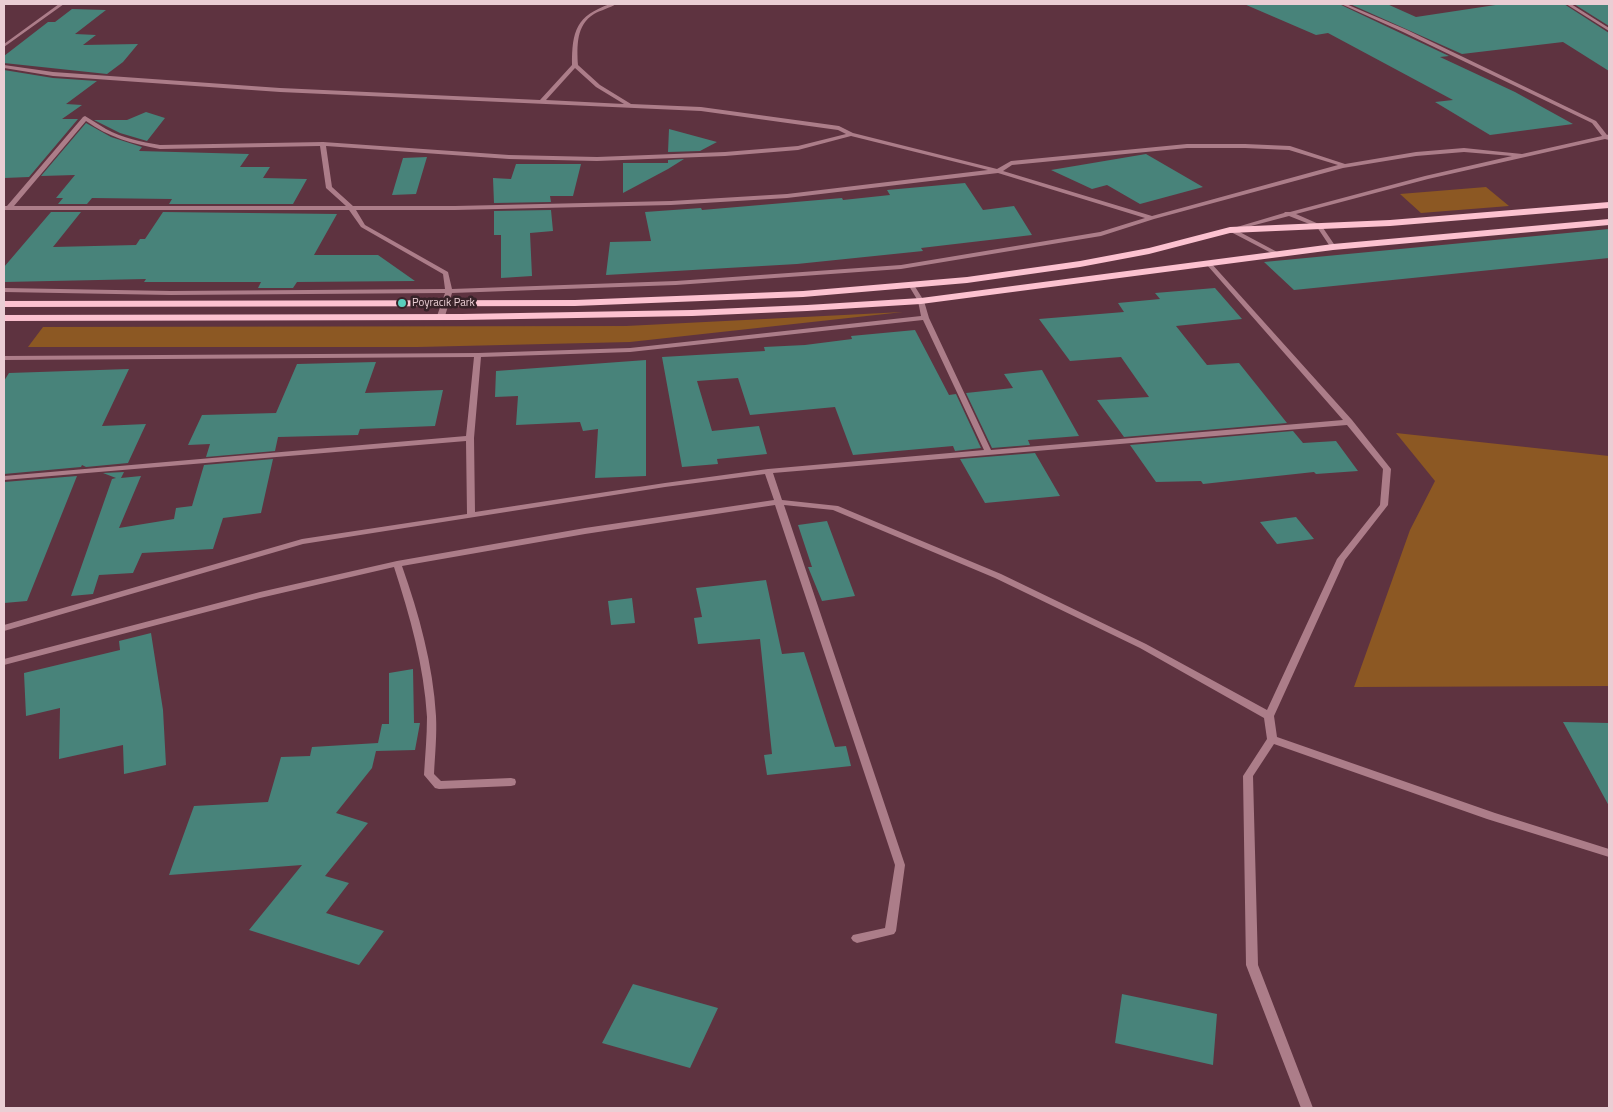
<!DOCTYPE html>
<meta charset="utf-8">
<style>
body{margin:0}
#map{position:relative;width:1613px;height:1112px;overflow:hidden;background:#5e3340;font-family:"Titillium Web",sans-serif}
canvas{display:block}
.frame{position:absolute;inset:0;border:5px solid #eaced4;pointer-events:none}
</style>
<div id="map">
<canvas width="1613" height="1112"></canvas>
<div class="frame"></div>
</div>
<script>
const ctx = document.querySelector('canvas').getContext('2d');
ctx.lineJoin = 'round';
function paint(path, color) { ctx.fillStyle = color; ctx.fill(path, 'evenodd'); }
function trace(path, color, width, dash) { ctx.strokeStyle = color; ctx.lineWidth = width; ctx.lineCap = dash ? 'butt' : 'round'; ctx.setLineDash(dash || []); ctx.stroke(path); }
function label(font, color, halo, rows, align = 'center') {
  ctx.font = font + ' "Titillium Web",sans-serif'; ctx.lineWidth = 5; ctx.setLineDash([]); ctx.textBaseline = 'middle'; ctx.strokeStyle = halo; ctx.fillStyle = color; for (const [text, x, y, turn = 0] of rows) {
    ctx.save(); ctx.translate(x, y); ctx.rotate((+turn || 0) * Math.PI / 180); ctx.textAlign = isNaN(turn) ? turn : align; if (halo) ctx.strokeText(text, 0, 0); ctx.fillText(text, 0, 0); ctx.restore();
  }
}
const green = new Path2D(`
 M 1486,187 L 1509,206 L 1421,213 L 1400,194 Z
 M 903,312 L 630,342 L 418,347 L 28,347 L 43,327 L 626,326 Z
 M 1396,433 L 1609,456 L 1609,686 L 1354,687 L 1410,530 L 1435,481 Z`);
const building = new Path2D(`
 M 1244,4 L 1339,4 L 1449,56 L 1440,57 L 1515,92 L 1573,124 L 1490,135 L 1435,102 L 1453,100 L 1328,33 L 1316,35 Z
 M 1350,4 L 1387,4 L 1416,17 L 1502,4 L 1564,4 L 1609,33 L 1609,71 L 1563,42 L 1462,54 Z
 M 1574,4 L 1609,4 L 1609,26 Z
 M 72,9 L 106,10 L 75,34 L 96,35 L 83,45 L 138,44 L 123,62 L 107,74 L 4,63 L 4,56 L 48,22 L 55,22 Z
 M 4,70 L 53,78 L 97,81 L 66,104 L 82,105 L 62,119 L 78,119 L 29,177 L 4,178 Z
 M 146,112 L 165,118 L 147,141 L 120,133 L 94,120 L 127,120 Z
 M 86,123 L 111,137 L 142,147 L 139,151 L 249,154 L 240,167 L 270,167 L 263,178 L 307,179 L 293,204 L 169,204 L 172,199 L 92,198 L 87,204 L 58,204 L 63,198 L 56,198 L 75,175 L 41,176 Z
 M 669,129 L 717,142 L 700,151 L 668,152 Z
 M 1146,154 L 1203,187 L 1140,204 L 1107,185 L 1092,189 L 1051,170 Z
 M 427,157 L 416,194 L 392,195 L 403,158 Z
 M 684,159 L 668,169 L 623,193 L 623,163 L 668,163 L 668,160 Z
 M 516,164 L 581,164 L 573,196 L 550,196 L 551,202 L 494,203 L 493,178 L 511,179 Z
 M 965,183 L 983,210 L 1014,206 L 1032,235 L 921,248 L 923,251 L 797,264 L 606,275 L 610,242 L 651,241 L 645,212 L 701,208 L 702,210 L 842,198 L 843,200 L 890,195 L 887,190 Z
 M 551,210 L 553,231 L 530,233 L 532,276 L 501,278 L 501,235 L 494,235 L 494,211 Z
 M 51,212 L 81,212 L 53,247 L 136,245 L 140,239 L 145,239 L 163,212 L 337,214 L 314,255 L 378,255 L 415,281 L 297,282 L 293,288 L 258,288 L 261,282 L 144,282 L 146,279 L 4,282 L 4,267 Z
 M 1609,229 L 1609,258 L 1294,290 L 1264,262 Z
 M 1215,288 L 1242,319 L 1176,326 L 1207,365 L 1239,363 L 1287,423 L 1124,437 L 1097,400 L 1149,397 L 1121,357 L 1070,361 L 1039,319 L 1124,312 L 1118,303 L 1160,299 L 1155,293 Z
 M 915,330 L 949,395 L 956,394 L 981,448 L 955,451 L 953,446 L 853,455 L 835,407 L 750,415 L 738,378 L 697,381 L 712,431 L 759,426 L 767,454 L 717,459 L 718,464 L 682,467 L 662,357 L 765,351 L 764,347 L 805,345 L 852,339 L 851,336 Z
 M 646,360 L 646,476 L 595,478 L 598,429 L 583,431 L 580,422 L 516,425 L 518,396 L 495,397 L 496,371 Z
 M 376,362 L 365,393 L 443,390 L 435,426 L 360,429 L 358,435 L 278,437 L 275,451 L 206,457 L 210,444 L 188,445 L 202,415 L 276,413 L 297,364 Z
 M 129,369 L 102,426 L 146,424 L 128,463 L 86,467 L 82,465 L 81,467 L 4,474 L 4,381 L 9,373 Z
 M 1042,370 L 1079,436 L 1028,440 L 1030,445 L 992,448 L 966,393 L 1013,388 L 1004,374 Z
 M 1293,431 L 1303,443 L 1336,441 L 1358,471 L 1316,474 L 1314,472 L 1203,484 L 1201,481 L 1156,482 L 1130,445 Z
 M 1035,453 L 1060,496 L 985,503 L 960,459 Z
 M 273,459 L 261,513 L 223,518 L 213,549 L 142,553 L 133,573 L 99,575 L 93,594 L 71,596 L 112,479 L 116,478 L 103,473 L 124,472 L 121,478 L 141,476 L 119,528 L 174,519 L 176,508 L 192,506 L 204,465 Z
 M 77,476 L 27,601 L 4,603 L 4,482 Z
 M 1296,517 L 1314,539 L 1277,544 L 1260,522 Z
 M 827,521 L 855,596 L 822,601 L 808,567 L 812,567 L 798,525 Z
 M 766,580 L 782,654 L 804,652 L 835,747 L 846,746 L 851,766 L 767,775 L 764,755 L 772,754 L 760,639 L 698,644 L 694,618 L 702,617 L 696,588 Z
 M 632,598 L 635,623 L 611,625 L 608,601 Z
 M 151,633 L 163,710 L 166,765 L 124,774 L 123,745 L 59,759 L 60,708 L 26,716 L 24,673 L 120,650 L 119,641 Z
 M 413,669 L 414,723 L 420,723 L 415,750 L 376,751 L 372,768 L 336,813 L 368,823 L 325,876 L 349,883 L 326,913 L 384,931 L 359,965 L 249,930 L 302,865 L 169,875 L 194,806 L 268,802 L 281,757 L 310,756 L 312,747 L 378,743 L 382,724 L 389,724 L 389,673 Z
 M 1563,722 L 1609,723 L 1609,806 Z
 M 633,984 L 718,1008 L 690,1068 L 602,1043 Z
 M 1122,994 L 1217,1014 L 1213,1065 L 1115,1043 Z`);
const minor = new Path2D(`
 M 59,4 L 64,4 L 4,47 L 4,44 Z
 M 610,4 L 616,4 C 610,8 601,10 594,14 C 576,25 577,46 578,65 L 600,85 L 631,104 L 701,107 L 839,126 L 853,133 L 997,169 L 1011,161 L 1187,144 L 1245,144 L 1290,146 L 1345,164 L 1416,152 L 1464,148 L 1522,154 L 1602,136 L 1592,123 L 1403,32 L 1341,4 L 1346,4 L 1407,30 L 1596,121 L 1607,135 L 1609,134 L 1609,140 L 1605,139 L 1428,179 L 1296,214 L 1321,225 L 1336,247 L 1333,249 L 1331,248 L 1317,227 L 1289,216 L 1236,230 L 1279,253 L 1280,254 L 1277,256 L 1227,230 L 1284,213 L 1285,212 L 1290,212 L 1425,176 L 1512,156 L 1464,152 L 1416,156 L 1343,168 L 1154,219 L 1101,236 L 901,269 L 676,285 L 452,293 L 445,316 L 441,318 L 437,316 L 445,293 L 171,295 L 4,292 L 4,288 L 171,291 L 445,289 L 443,274 L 361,227 L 349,210 L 4,210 L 4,206 L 7,206 L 83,117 L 85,116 C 92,120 99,125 106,129 C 123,138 141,142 160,145 L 323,142 L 509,155 L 597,157 L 725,152 L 798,146 L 846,134 L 838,130 L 701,111 L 280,92 L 53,76 L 4,68 L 4,65 L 53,72 L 280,88 L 540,100 L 572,65 C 572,31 576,16 610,4 ZM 575,68 L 596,87 L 624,104 L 546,100 ZM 86,121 C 108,137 133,144 160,149 L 320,146 L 326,188 L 346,206 L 14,206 ZM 851,136 L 988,170 L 787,194 L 671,201 L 455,206 L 353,206 L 332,187 L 326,146 L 509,159 L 597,161 L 725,156 L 798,150 ZM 1187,148 L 1245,148 L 1289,150 L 1338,165 L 1152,216 L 1003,171 L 1012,165 ZM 998,173 L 1145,218 L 1100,232 L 901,265 L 676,281 L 452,289 L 448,272 L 365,225 L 356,210 L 455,210 L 671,205 L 787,198 Z
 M 1566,4 L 1571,4 L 1609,28 L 1609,31 Z
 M 1209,262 L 1211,263 L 1352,420 L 1391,469 L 1388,505 L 1345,560 L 1274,716 L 1277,737 L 1495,813 L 1609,849 L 1609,857 L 1487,819 L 1274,744 L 1253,776 L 1258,965 L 1313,1108 L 1301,1108 L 1246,965 L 1243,776 L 1267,739 L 1264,718 L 1140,648 L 995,578 L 833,510 L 784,505 L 905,865 L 896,931 L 894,934 L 857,943 L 853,941 L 851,938 L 853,935 L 885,928 L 895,865 L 775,505 L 585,534 L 402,566 C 419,614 433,665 436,716 C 437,735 435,755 434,774 L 441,781 L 511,778 L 515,779 L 516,782 L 515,785 L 511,786 L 439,789 L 435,788 L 424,775 C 425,756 427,737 427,717 C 424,666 410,616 394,567 L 260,598 L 4,665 L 4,659 L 260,592 L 397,561 L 585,528 L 774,500 L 765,474 L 665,487 L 303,544 L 4,631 L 4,625 L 302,539 L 467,514 L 466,441 L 4,480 L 4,476 L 466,436 L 474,357 L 4,360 L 4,356 L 478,353 L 630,348 L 921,316 L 918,301 L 909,286 L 912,284 L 914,285 L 924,301 L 929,318 L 991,450 L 1343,420 L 1207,265 L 1206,264 ZM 923,320 L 984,450 L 768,469 L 665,483 L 475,512 L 474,438 L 481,357 L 630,352 ZM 1347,425 L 1383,469 L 1380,505 L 1337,559 L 1267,710 L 1146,644 L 1001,574 L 838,506 L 782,500 L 773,473 Z`);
const major = new Path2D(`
 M 1609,202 L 1609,208 L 1390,226 L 1230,233 L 1149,254 L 1080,267 L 967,283 L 803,297 L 575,306 L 4,307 L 4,301 L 575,300 L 803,291 L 967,277 L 1080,261 L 1149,248 L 1230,227 L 1390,220 Z
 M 1609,219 L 1609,225 L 1333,250 L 921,304 L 807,311 L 692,316 L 462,320 L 4,321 L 4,315 L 462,314 L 692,310 L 807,305 L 921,298 L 1333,244 Z`);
const markers = [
 [402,303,5,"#5acebd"]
];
const farPoinames = [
 ["Poyracık Park",412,303]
];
paint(green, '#8c5823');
paint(building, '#48837a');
paint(minor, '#ac7d89');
paint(major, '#fcc2d0');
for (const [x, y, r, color] of markers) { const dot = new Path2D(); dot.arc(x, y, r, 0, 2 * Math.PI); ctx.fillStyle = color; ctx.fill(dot); trace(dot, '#372228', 2); }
label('11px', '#eaced4', '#372228', farPoinames, 'left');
</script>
